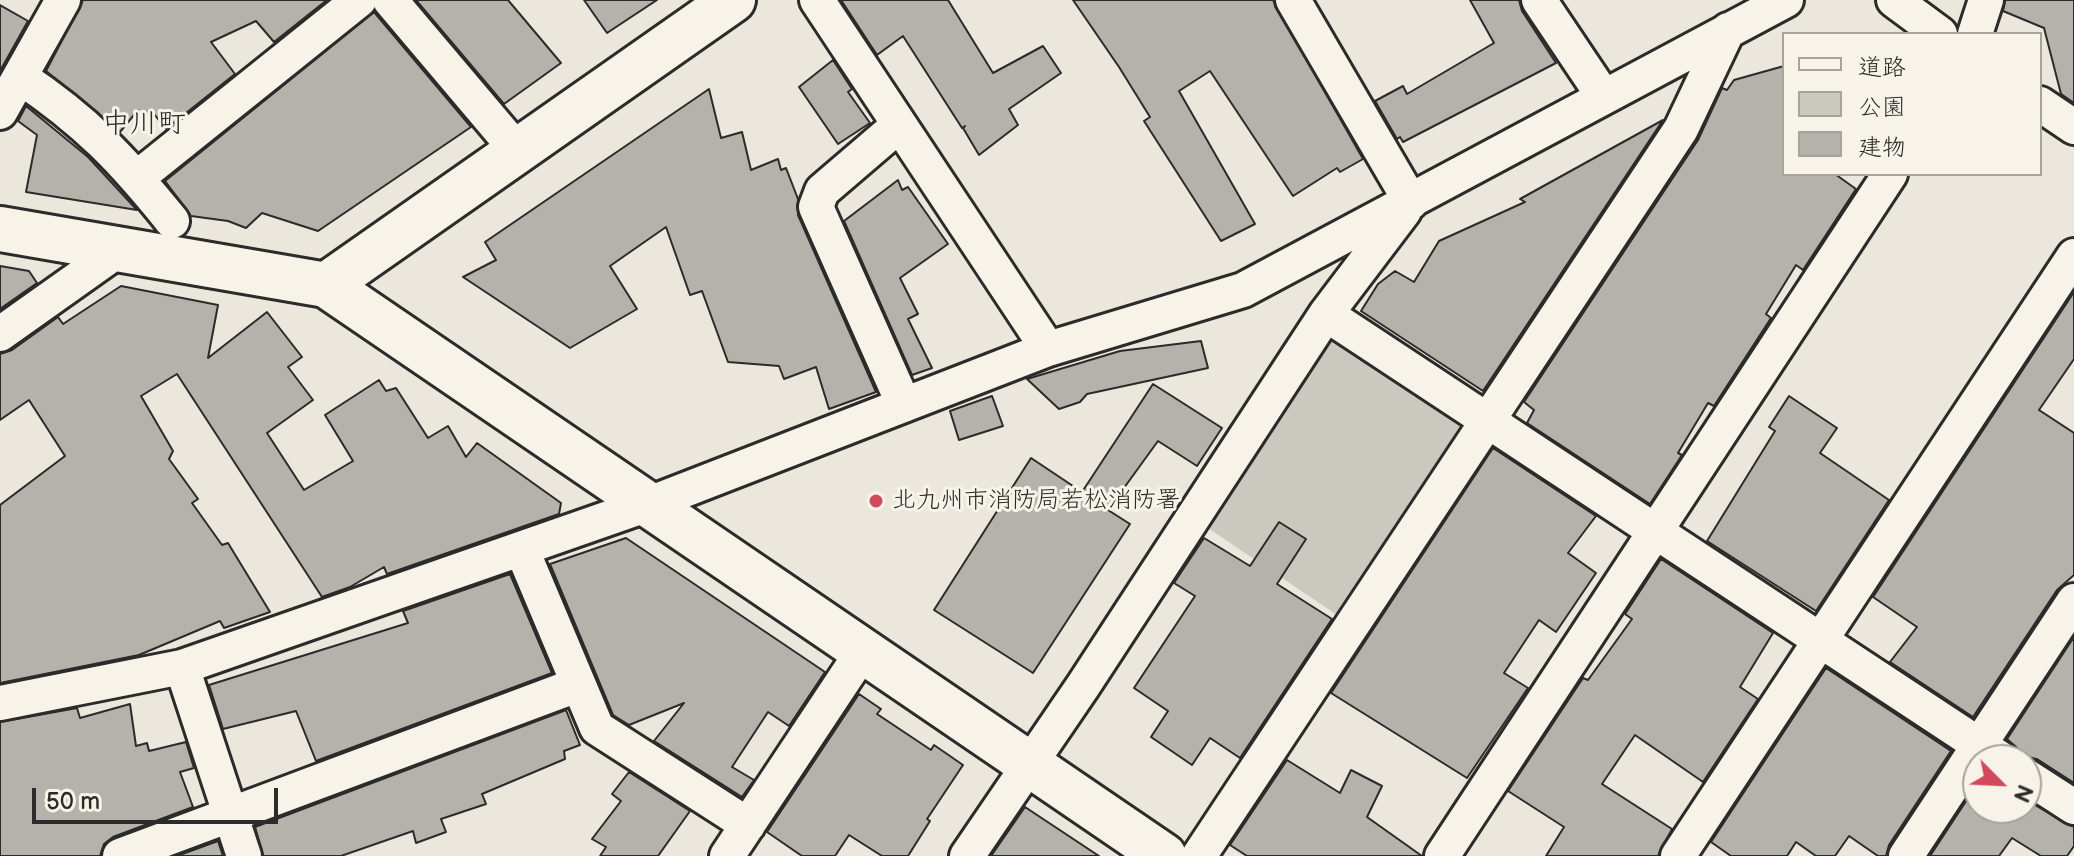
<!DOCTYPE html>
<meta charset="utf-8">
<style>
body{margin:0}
#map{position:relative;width:2074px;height:856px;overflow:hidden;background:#ebe7dd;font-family:"Balsamiq Sans","Klee One",sans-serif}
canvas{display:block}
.legend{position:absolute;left:1782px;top:32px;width:260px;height:144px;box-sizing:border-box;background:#f7f3e8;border:2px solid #a5a39c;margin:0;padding:10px 14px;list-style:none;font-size:24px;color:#2b2b2b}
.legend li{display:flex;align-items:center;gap:16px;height:40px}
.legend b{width:40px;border:2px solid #a5a39c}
.north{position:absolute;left:1962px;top:744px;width:80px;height:80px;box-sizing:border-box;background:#f7f3e8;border:2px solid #a5a39c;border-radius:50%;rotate:114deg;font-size:22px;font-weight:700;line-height:32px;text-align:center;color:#2b2b2b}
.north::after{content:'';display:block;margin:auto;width:28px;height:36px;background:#d1495b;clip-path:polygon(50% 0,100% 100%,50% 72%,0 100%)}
.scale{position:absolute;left:32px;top:788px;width:246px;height:36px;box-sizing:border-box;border:4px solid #2b2b2b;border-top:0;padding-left:10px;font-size:24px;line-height:28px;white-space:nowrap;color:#2b2b2b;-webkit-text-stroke:6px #f7f3e8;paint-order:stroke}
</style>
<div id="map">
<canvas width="2074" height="856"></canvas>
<ul class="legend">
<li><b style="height:10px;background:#f7f3e8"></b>道路</li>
<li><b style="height:22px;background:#cbc8bf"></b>公園</li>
<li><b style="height:22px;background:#b5b2ab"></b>建物</li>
</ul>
<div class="north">N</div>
<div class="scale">50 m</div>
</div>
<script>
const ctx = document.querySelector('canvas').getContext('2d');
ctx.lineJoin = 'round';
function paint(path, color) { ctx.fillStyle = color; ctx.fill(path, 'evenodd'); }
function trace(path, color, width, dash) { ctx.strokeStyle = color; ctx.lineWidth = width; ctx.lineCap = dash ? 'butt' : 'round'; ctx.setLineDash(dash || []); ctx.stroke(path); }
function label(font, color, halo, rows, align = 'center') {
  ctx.font = font + ' "Balsamiq Sans","Klee One",sans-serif'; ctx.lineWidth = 6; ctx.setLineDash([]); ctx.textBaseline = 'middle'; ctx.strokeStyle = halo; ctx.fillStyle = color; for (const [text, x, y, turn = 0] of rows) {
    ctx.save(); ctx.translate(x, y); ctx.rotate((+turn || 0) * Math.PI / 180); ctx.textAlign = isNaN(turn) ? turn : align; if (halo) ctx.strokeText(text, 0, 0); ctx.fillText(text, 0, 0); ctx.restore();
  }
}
const green = new Path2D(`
 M 1330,333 L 1472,425 L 1343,619 L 1202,524 Z`);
const building = new Path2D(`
 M 83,0 L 327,0 L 274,42 L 256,21 L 211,42 L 235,74 L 166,129 L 150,109 L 142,116 L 138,110 L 120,132 L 46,71 Z
 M 416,0 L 508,0 L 561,63 L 504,104 Z
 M 584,0 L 657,0 L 607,33 Z
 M 841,0 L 948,0 L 993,73 L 1043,46 L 1061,73 L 1009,109 L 1018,125 L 979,155 L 963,128 L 965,126 L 962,128 L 903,36 L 877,55 Z
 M 1073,0 L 1273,0 L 1363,159 L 1340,172 L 1337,168 L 1293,196 L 1210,71 L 1179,91 L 1255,224 L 1221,241 L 1144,121 L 1150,117 L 1119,67 Z
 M 1470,0 L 1519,0 L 1522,11 L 1556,63 L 1403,142 L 1400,137 L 1397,139 L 1375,101 L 1403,86 L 1407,94 L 1494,43 Z
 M 2005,0 L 2074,0 L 2074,103 L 2061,94 L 2044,28 L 2003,11 Z
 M 0,5 L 28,21 L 0,71 Z
 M 374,12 L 471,127 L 318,231 L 262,213 L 246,228 L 228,221 L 191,216 L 165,181 Z
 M 833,60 L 852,89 L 848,92 L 870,123 L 838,144 L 799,87 Z
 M 1784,66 L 1784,174 L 1835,174 L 1856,189 L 1803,270 L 1796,265 L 1766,314 L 1771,318 L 1714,406 L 1708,403 L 1678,453 L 1682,455 L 1650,504 L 1527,423 L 1534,410 L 1524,402 L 1698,140 L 1722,88 L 1727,90 L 1734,80 Z
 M 709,89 L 721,138 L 742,132 L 751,170 L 778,159 L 781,170 L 786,168 L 798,199 L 798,215 L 876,392 L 829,409 L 816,367 L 784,379 L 779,366 L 728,362 L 702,291 L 690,295 L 666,227 L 610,266 L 637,309 L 570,348 L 463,277 L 496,260 L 485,242 Z
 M 26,106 L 88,157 L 137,210 L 26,192 L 37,135 L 18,121 Z
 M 1663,120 L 1483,391 L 1361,311 L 1378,284 L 1395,271 L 1414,282 L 1439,241 L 1525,202 L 1520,199 Z
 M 898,180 L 902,190 L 908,187 L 948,244 L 900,278 L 918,314 L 908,319 L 932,368 L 912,375 L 844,221 Z
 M 0,266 L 29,271 L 37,283 L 0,309 Z
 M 121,286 L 218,305 L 208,358 L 267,312 L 302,357 L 288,367 L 313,400 L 267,433 L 304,490 L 353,461 L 325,415 L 379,380 L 386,391 L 396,388 L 428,438 L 448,426 L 466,457 L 477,443 L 561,503 L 559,514 L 387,574 L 384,567 L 350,587 L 322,597 L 177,374 L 141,396 L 173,451 L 169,459 L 198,499 L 192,503 L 222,545 L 228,543 L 270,612 L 224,628 L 220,621 L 139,655 L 0,683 L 0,505 L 65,456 L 29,400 L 0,420 L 0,354 L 12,350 L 58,317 L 63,324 Z
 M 2074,292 L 2074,359 L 2039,410 L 2074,433 L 2074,575 L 2057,590 L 1973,717 L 1890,662 L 1917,627 L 1873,597 Z
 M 1201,341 L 1208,368 L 1087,394 L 1080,402 L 1059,409 L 1027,379 L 1120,351 Z
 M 1153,384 L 1222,428 L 1197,466 L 1158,441 L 1108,510 L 1130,524 L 1033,673 L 934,610 L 1031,458 L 1082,492 Z
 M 992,396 L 1003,426 L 959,440 L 950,411 Z
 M 1789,396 L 1837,428 L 1820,453 L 1889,500 L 1816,611 L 1707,541 L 1775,431 L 1769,427 Z
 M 1493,448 L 1596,516 L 1568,553 L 1596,573 L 1556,632 L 1539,620 L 1504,673 L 1528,688 L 1467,778 L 1331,693 Z
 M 1279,522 L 1306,539 L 1277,584 L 1332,619 L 1240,758 L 1210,738 L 1192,765 L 1151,737 L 1168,711 L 1134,688 L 1195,596 L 1174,583 L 1204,538 L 1250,566 Z
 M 626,538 L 825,672 L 789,726 L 768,712 L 732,767 L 754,780 L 742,797 L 654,741 L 684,703 L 629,725 L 613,715 L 550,564 Z
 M 1661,559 L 1773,633 L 1740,687 L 1758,699 L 1703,782 L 1635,735 L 1602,784 L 1672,829 L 1658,856 L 1546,856 L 1564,827 L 1508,791 L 1583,678 L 1588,680 L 1632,619 L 1625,614 Z
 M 510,574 L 552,673 L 316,761 L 296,711 L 223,729 L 209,685 L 408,623 L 403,611 Z
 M 2074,637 L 2074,783 L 2037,759 L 2021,757 L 2019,750 L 2007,739 Z
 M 1826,668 L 1951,751 L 1889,845 L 1886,856 L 1878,856 L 1849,836 L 1835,856 L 1816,856 L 1796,842 L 1787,856 L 1731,856 L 1711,842 Z
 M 859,694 L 881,709 L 877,714 L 931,750 L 934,745 L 963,765 L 927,819 L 930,821 L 908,856 L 882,856 L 849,835 L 835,856 L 802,856 L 767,832 Z
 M 130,704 L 136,746 L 147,743 L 149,751 L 186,742 L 194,768 L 180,772 L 193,807 L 113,837 L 104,844 L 100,856 L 0,856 L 0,722 L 77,708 L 80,718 Z
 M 566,710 L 580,745 L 564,751 L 565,759 L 482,794 L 486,804 L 441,819 L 446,832 L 416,843 L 413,831 L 341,856 L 263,856 L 255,827 Z
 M 1287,760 L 1340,793 L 1351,770 L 1382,786 L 1367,817 L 1422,856 L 1247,856 L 1230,845 Z
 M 629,772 L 690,811 L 658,856 L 600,856 L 606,847 L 592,839 L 621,801 L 612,794 Z
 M 1978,783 L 1978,808 L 2026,808 L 2026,800 L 2074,827 L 2074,846 L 2067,856 L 2041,856 L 2012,838 L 1999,856 L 1930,856 Z
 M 1025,807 L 1099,856 L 991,856 Z
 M 218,841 L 223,856 L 177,856 Z`);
const street = new Path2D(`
 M 390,0 L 516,149
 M 817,0 L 1048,349
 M 1293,0 L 1411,202
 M 1539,0 L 1604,97
 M 1894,0 L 1940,34
 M 1975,34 L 1986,0
 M 20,77 C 86,121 123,160 172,221
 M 2040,104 L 2074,127
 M 0,112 L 63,0
 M 899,125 L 822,191 L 816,207 L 904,405
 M 137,178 L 359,0
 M 1326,314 L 2002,760
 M 0,334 L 117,251
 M 522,550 L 597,728 L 748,825
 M 182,667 L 244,856
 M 0,703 L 182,667 L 646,505 L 1048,349 L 1243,290 L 1786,0
 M 2026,776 L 2074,807
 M 120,856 L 577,685
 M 727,856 L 863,651
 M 967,856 L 1083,686 L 1326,314 L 1404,211
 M 1199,856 L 1681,129 L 1728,30
 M 1442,856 L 1890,174
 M 1678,856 L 2074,256
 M 1906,856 L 2074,601`);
const secondary = new Path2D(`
 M 0,229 L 326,285 L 1164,856
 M 326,285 L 733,0`);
const markers = [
 [876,501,8,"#d1495b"]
];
const poiNames = [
 ["北九州市消防局若松消防署",892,501]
];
const quarterNames = [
 ["中川町",144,125]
];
paint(green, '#cbc8bf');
paint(building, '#b5b2ab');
trace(building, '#2b2b2b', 2);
trace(street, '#2b2b2b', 40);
trace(secondary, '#2b2b2b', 50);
trace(street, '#f7f3e8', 34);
trace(secondary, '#f7f3e8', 44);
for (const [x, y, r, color] of markers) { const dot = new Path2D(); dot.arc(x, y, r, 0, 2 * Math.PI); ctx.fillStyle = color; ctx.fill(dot); trace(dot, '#f7f3e8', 3); }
label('24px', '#2b2b2b', '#f7f3e8', poiNames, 'left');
label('28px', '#2b2b2b', '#f7f3e8', quarterNames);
</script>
